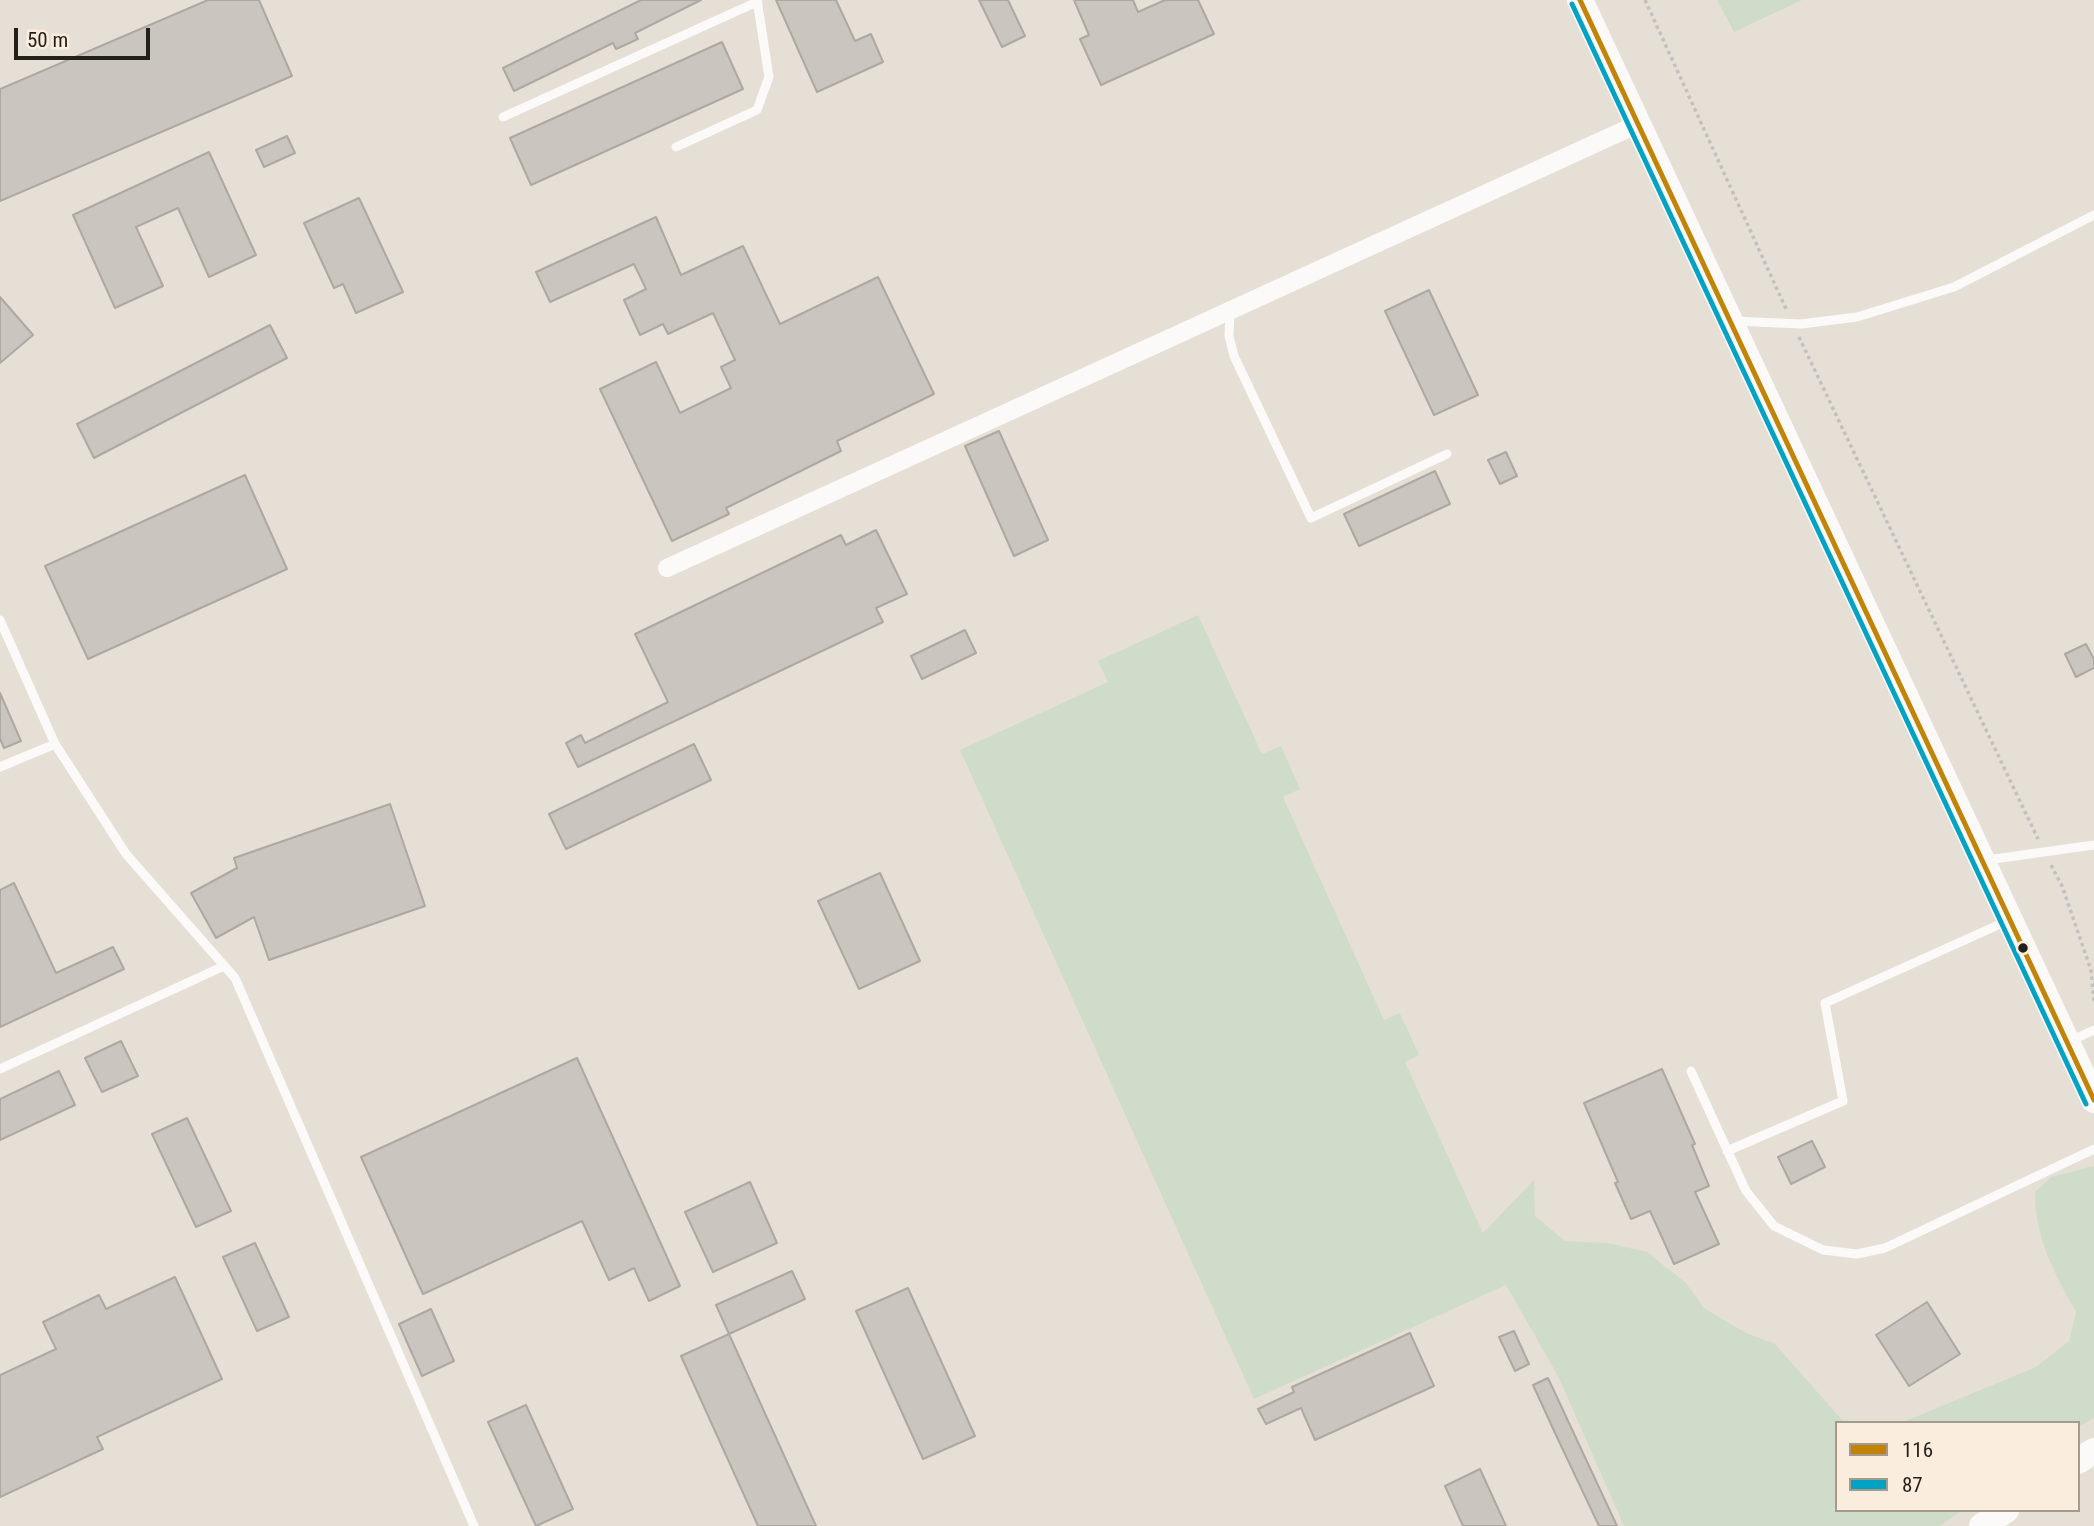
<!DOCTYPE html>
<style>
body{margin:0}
#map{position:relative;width:2094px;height:1526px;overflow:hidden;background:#e6dfd6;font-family:"Roboto Condensed",sans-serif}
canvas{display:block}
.legend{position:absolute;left:1835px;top:1421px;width:245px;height:91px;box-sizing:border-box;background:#faeddd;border:2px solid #a49b8f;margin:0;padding:9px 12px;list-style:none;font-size:21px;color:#231f19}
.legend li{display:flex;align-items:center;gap:14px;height:35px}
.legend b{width:35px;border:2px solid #a49b8f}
.scale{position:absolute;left:14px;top:28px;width:136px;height:32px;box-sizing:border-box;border:4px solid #231f19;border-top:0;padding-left:9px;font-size:21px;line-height:24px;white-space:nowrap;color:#231f19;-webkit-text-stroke:5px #faeddd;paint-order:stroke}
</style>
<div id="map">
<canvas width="2094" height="1526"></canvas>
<ul class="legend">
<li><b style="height:9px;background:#c28406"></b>116</li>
<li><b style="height:9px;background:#02a2c5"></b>87</li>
</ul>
<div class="scale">50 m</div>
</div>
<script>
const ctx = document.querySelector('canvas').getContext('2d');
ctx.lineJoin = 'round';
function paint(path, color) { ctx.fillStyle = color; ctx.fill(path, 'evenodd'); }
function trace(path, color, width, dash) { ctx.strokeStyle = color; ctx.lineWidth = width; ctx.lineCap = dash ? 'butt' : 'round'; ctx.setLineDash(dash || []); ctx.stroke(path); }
const green = new Path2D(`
 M 1717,0 L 1802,0 L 1734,32 Z
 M 1198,615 L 1262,754 L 1281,746 L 1300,789 L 1283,797 L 1384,1020 L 1400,1013 L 1419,1055 L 1405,1062 L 1483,1233 L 1534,1180 L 1535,1216 L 1565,1241 L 1607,1243 L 1647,1252 L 1686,1283 L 1704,1308 L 1746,1333 L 1775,1344 L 1842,1420 L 1875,1423 L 1837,1423 L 1837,1510 L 1962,1510 L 1940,1526 L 1624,1526 L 1559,1378 L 1506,1285 L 1254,1399 L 960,750 L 1108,682 L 1098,661 Z
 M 2094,1166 L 2094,1418 L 2078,1427 L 2078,1423 L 1901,1423 L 2036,1367 L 2069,1341 L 2076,1312 C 2054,1273 2035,1238 2035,1192 L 2051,1177 Z`);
const building = new Path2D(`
 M 208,0 L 259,0 L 292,76 L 0,201 L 0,89 Z
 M 641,0 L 701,0 L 635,33 L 638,39 L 616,49 L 613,43 L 514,91 L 503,68 Z
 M 776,0 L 836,0 L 855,41 L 871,34 L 883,62 L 817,92 Z
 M 979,0 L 1008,0 L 1025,36 L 1002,47 Z
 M 1074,0 L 1133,0 L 1138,12 L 1165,0 L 1198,0 L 1214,34 L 1101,85 L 1080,39 L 1089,35 Z
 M 722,42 L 743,89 L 531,185 L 510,138 Z
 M 287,136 L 295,153 L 264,167 L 256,150 Z
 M 209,152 L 256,255 L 209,277 L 178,208 L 136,227 L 163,286 L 115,308 L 73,215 Z
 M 359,198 L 403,292 L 356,313 L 343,284 L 334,288 L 304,223 Z
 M 656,217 L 681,275 L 743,246 L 780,324 L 878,277 L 934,394 L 837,441 L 841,451 L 726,508 L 729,514 L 672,541 L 600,389 L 656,362 L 680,413 L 731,388 L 721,367 L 735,360 L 713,313 L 668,334 L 663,324 L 640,335 L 624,300 L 646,289 L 634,264 L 550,302 L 536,272 Z
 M 1429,290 L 1478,395 L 1434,415 L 1385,311 Z
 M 0,297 L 33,335 L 0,363 Z
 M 270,325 L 287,358 L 94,458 L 77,424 Z
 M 999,431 L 1048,540 L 1014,556 L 965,446 Z
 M 1506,452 L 1517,476 L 1500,484 L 1488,460 Z
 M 1435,471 L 1450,504 L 1359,546 L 1344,514 Z
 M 245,475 L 287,569 L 88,659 L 45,566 Z
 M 876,530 L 907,594 L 876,608 L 883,622 L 578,767 L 566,743 L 581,735 L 585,743 L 668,702 L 635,634 L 841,535 L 846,545 Z
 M 965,630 L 976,653 L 922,679 L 911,656 Z
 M 2086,644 L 2094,659 L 2094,668 L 2076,677 L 2065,654 Z
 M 0,693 L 21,741 L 4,748 L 0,739 Z
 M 694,744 L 711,780 L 566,849 L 549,814 Z
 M 390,804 L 425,906 L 269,960 L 254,917 L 216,938 L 191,893 L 237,868 L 234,858 Z
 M 880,873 L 920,961 L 859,989 L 818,901 Z
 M 14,883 L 56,973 L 113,947 L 124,969 L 0,1027 L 0,890 Z
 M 121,1041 L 138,1076 L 102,1092 L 85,1058 Z
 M 577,1058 L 680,1286 L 649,1301 L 634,1268 L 609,1280 L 582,1221 L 423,1294 L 361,1157 Z
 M 1662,1069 L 1695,1144 L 1692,1145 L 1709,1186 L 1695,1192 L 1719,1244 L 1674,1264 L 1650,1211 L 1631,1219 L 1615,1183 L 1618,1182 L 1584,1103 Z
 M 59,1071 L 75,1105 L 0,1140 L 0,1099 Z
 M 187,1118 L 231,1211 L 196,1227 L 152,1134 Z
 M 1812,1141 L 1825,1167 L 1791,1184 L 1778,1157 Z
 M 750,1182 L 777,1243 L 713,1272 L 685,1212 Z
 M 255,1243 L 289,1317 L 257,1331 L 223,1257 Z
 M 792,1271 L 805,1299 L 729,1334 L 716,1305 Z
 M 175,1277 L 222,1379 L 97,1437 L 103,1449 L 0,1497 L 0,1375 L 56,1349 L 43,1322 L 99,1295 L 106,1309 Z
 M 908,1288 L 975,1436 L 923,1459 L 856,1311 Z
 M 1927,1302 L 1960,1354 L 1909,1386 L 1876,1335 Z
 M 431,1309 L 454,1361 L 422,1376 L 399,1324 Z
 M 1514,1331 L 1529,1364 L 1515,1371 L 1499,1337 Z
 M 1410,1333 L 1434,1386 L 1315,1440 L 1301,1408 L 1266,1424 L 1258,1409 L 1294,1392 L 1292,1387 Z
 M 729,1334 L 816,1526 L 758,1526 L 681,1356 Z
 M 1548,1378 L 1576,1438 L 1617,1526 L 1599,1526 L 1555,1433 L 1533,1385 Z
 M 526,1405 L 573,1509 L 536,1526 L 488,1422 Z
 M 1480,1469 L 1506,1526 L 1463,1526 L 1445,1486 Z`);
const path = new Path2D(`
 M 1645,0 L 1787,311
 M 1799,337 L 2038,839
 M 2051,865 L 2062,886 L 2091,970 L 2094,1002`);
const lane = new Path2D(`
 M 503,117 L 757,2
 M 676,147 L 757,110 L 769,77 L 757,0
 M 1230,310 L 1229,336 L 1234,356 L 1311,518 L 1447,454
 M 1733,321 L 1801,324 L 1857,317 L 1954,287 L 2094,215
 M 0,620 L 55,744 L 126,854 L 235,978 L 474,1526
 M 0,767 L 55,744
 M 1987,860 L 2094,845
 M 2070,1041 L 2094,1030
 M 0,1069 L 224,966
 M 1691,1071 L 1746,1191 L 1774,1226 L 1823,1250 L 1857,1254 L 1885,1248 L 2094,1149
 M 1727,1151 L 1843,1101 L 1825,1003 L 2007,921`);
const street = new Path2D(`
 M 667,568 L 1638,124`);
const secondary = new Path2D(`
 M 1580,0 L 2094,1100
 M 2078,1461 L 2094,1451
 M 1982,1526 L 2006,1510`);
const bus1 = new Path2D(`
 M 1580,0 L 2094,1100`);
const bus2 = new Path2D(`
 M 1572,4 L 2086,1104`);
const markers = [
 [2023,948,6,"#231f19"]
];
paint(green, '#d0dcca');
paint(building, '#cac5be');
trace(building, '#ada8a1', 2);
trace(path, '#c3c1bf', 3.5, [3.5, 3.5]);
trace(lane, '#fbfaf9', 9);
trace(street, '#fbfaf9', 18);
trace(secondary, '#fbfaf9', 26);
trace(bus1, '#c28406', 5);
trace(bus2, '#02a2c5', 5);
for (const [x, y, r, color] of markers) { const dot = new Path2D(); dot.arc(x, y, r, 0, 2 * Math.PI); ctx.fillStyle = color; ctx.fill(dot); trace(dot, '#faeddd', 2.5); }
</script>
